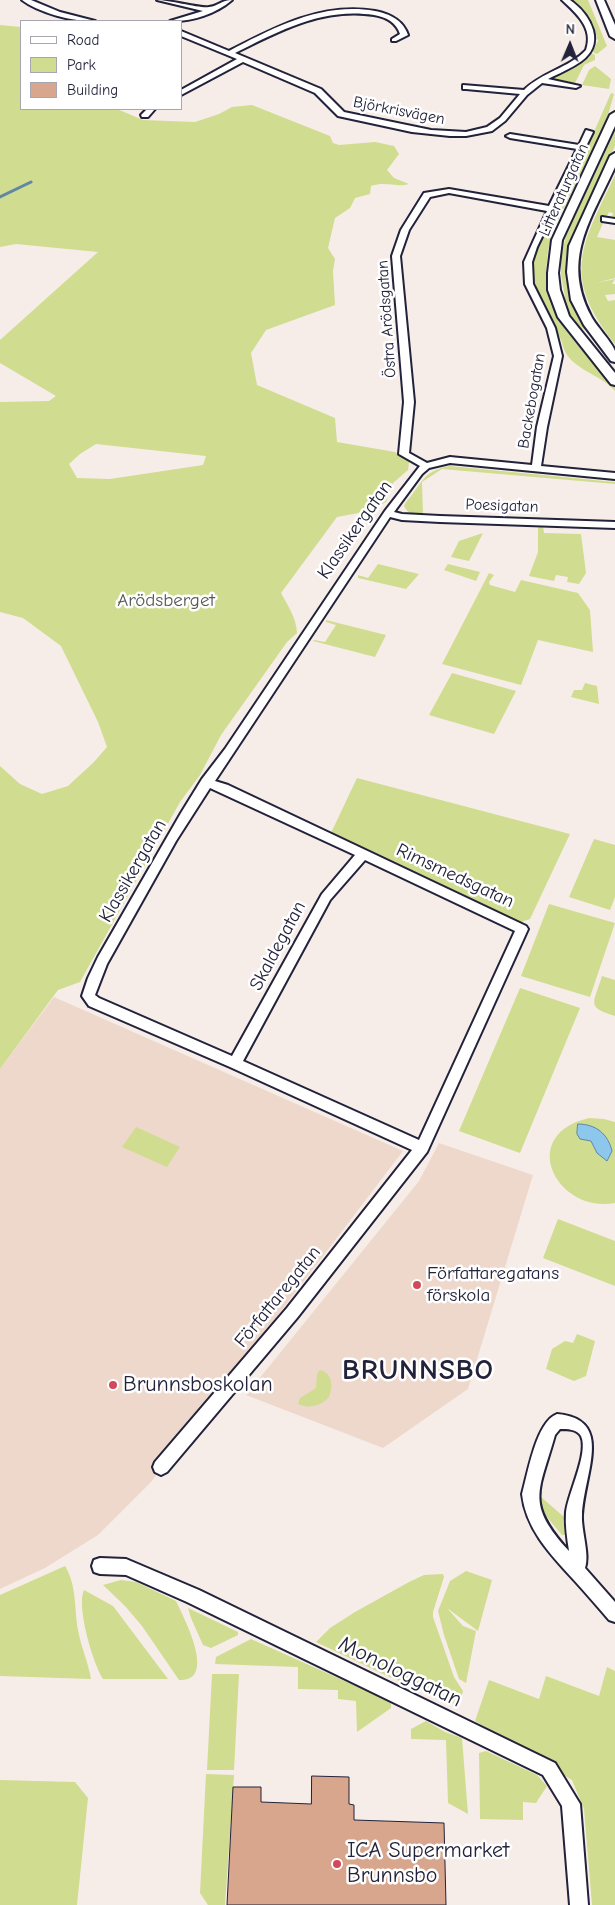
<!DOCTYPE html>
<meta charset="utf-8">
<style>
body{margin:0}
#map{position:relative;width:615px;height:1905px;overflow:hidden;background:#f7ede8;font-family:"Comic Neue",sans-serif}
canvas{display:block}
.legend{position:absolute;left:20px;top:20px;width:162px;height:90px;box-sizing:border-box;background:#fff;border:1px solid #a7a7b1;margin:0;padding:6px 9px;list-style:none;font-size:15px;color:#22223b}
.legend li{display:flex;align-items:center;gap:10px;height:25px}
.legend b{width:25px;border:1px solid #a7a7b1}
.north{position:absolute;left:545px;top:20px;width:50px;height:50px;-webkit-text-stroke:4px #fff;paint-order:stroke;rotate:1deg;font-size:14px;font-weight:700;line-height:20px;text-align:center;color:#22223b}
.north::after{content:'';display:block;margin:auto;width:18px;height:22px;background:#22223b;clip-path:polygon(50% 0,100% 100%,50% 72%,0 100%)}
</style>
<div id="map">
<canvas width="615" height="1905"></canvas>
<ul class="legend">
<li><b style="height:6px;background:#fff"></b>Road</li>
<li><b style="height:14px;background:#d0dc8f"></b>Park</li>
<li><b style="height:14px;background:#d8a68c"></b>Building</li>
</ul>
<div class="north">N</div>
</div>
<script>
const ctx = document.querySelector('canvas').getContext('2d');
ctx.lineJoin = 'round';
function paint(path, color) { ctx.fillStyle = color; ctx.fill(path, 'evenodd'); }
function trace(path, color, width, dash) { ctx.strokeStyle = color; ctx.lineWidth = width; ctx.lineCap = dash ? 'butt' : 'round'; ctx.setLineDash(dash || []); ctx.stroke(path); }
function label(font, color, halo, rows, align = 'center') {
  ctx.font = font + ' "Comic Neue",sans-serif'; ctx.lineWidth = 5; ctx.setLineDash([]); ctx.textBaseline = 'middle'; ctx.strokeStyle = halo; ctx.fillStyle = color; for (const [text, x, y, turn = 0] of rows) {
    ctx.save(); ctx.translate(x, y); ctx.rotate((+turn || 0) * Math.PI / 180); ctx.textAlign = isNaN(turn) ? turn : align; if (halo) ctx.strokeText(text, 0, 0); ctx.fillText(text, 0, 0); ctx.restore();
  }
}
const built = new Path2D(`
 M 54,997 L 403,1151 L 151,1482 L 98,1535 L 45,1568 L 0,1589 L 0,1069 Z
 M 439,1143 L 533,1175 L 468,1389 L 383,1448 L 246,1395 L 419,1181 Z`);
const green = new Path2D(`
 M 570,0 L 588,0 L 607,46 L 597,54 L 592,52 L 598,41 C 594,23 585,11 570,0 Z
 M 0,25 L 21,27 L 21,109 L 117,109 L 143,120 L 195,122 L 219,114 L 232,107 L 252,105 L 330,136 L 333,143 L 339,145 L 375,142 L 394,146 L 399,154 L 387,170 L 394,178 L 409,184 C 397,188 386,181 371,186 L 370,194 L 355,198 L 350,208 L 335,218 L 328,248 L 335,259 L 333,271 L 335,305 L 266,330 L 251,353 L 257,385 L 335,418 L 337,442 L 395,452 L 409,462 L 408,470 L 393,483 L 386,502 L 369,511 L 337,517 L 281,593 C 288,606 296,617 297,633 L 287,642 L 221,735 L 200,775 L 180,802 L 80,982 L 58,990 L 0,1069 L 0,766 L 20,784 L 42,794 L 68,786 L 94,762 L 107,747 L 98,722 L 61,646 L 23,618 L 0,612 L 0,402 L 49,401 L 56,396 L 0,363 L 0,340 L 98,252 L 16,244 L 0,247 ZM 96,444 L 206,456 L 203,465 L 110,479 L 77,478 L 69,464 L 80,454 Z
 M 591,53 L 595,55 L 595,60 L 584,65 L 574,85 L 555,81 L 553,79 L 554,76 L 584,60 Z
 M 595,66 L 611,79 L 609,89 L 582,85 L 589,70 Z
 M 611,93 L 614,94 L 606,122 L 553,230 L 548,251 L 546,270 L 549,290 L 600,370 L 615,386 L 615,391 C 600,373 566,369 562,342 C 549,313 524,281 536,247 L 586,150 Z
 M 615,131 L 615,146 L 575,232 L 571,245 L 590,332 L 588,333 L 570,318 L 563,302 L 565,297 L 561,275 L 561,257 L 566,235 Z
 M 615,175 L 615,218 L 612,217 L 613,213 L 609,212 L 607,216 L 603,216 L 600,222 L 603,223 L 597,237 L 615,240 L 615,278 L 596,283 L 615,279 L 612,284 L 615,284 L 615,294 L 605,295 L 608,301 L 615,300 L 615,344 C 560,275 582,245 615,175 Z
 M 450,466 L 615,482 L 615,484 L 442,469 L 422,482 L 423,514 L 432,516 C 422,515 409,517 404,506 L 406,502 C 423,483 422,471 450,466 Z
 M 540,526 L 543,526 L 544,533 L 581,534 L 586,573 L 579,584 L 567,582 L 568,577 L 556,575 L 554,581 L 529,576 L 538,552 L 538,528 Z
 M 483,533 L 469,561 L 451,557 L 459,541 Z
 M 378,564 L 419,574 L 406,589 L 358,578 L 358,575 L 368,578 Z
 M 448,564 L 480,572 L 476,581 L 444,570 Z
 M 489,573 L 494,575 L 489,582 L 490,585 L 515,592 L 521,580 L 578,593 L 590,610 L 593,652 L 538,640 L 521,685 L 442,664 Z
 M 326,620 L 386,635 L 375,657 L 313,641 L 314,640 L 325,642 L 336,625 L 326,622 Z
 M 452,673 L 516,691 L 494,734 L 429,715 Z
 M 585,683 L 597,686 L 599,704 L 571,697 L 574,690 L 582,690 Z
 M 357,778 L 570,834 L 530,919 L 521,922 L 330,835 Z
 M 594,839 L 615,845 L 615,897 L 610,910 L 569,897 Z
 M 549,904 L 615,923 L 590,997 L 521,976 Z
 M 602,976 L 615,980 L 615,1016 C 585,1007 594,1003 602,976 Z
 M 520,988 L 580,1008 L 520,1153 L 459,1131 Z
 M 589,1118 L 604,1119 L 615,1122 L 615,1203 C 557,1214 516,1135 589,1118 Z
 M 136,1127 L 180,1147 L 167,1167 L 122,1147 Z
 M 558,1219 L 615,1241 L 615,1286 L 543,1258 Z
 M 577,1334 L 595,1341 L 586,1376 L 574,1381 L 546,1369 L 552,1349 L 565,1341 L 573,1343 Z
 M 320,1370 C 333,1374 333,1386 329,1397 C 321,1406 309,1409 298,1404 L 300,1398 L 316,1388 L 317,1374 Z
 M 540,1496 L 564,1517 L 565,1535 L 562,1535 L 541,1510 L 538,1503 Z
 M 65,1566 C 77,1586 74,1607 78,1630 C 81,1647 88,1662 91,1679 L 0,1676 L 0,1595 Z
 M 466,1571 L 492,1580 L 478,1631 L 447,1608 L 463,1626 L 476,1631 L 466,1683 L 459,1679 L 444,1635 L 438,1611 L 450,1581 Z
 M 443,1574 L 444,1577 L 433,1612 L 433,1617 L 454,1677 L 463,1691 L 459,1706 L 385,1675 L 316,1642 L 330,1628 L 355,1612 L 409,1582 L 424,1575 Z
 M 121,1580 L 136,1582 L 176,1601 C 184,1618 218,1682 179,1680 L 142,1626 L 125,1606 L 103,1585 Z
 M 84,1590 L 113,1606 L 168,1679 L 103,1679 C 93,1664 76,1606 84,1590 Z
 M 188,1608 L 238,1632 L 238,1635 L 211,1648 L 203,1645 L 191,1618 Z
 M 251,1639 L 387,1700 L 391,1703 L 391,1708 L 357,1732 L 356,1701 L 338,1699 L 338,1690 L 298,1689 L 298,1667 L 215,1664 L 216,1657 Z
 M 607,1667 L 615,1671 L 615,1905 L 592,1905 L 584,1809 L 572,1780 L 475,1721 L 489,1680 L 539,1699 L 546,1676 L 599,1696 Z
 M 212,1674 L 239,1674 L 234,1770 L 207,1770 Z
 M 426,1721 L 445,1732 L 462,1738 L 468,1814 L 448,1803 L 446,1740 L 411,1739 L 411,1729 Z
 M 486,1751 L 537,1775 L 547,1786 L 536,1803 L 523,1802 L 523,1820 L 480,1819 L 479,1753 Z
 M 206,1774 L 234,1775 L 225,1905 L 208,1905 L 200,1893 Z
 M 0,1780 L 75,1782 L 88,1798 L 77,1905 L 0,1905 Z`);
const water = new Path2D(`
 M 578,1124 C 596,1124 608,1134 612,1151 L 607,1161 L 597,1153 L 591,1141 L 580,1139 L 577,1134 Z`);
const stream = new Path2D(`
 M 0,197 L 31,182`);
const building = new Path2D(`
 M 312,1776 L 349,1777 L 349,1804 L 354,1805 L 354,1820 L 444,1823 L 446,1905 L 227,1905 L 233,1787 L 261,1787 L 261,1802 L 311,1804 Z`);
const minor = new Path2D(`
 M 22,0 L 31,0 L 60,12 L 95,21 C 74,22 39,13 22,0 Z
 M 157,0 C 170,0 202,9 209,7 C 219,6 221,0 232,0 C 216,14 191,22 170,21 L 203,11 Z
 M 562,0 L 570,0 C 581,8 589,17 593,30 C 601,59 569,68 548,79 L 580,86 L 576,88 L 542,83 L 527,95 L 505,121 L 492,131 L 466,136 L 450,136 L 412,132 L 338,116 L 315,93 L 243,62 L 181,95 L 181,90 L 237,59 L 181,36 L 181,31 L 229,51 C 275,27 322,2 375,11 C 390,14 403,20 408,35 L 396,41 L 392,41 L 392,39 L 400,34 C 396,22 386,17 374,15 C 323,7 279,31 235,53 L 321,89 L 344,112 L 431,130 L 466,132 L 487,127 L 500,118 L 520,94 L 466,89 L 463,89 L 463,85 L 524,90 C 542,72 569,68 586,50 C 594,28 576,13 562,0 Z
 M 147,109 L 155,109 L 148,117 L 142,117 L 141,115 Z
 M 586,130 L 593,132 L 537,247 L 532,262 L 533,284 L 555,328 L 562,356 L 547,427 L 541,466 L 615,473 L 615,479 L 450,463 L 429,468 L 422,474 L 394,512 L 402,514 L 440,516 L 615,522 L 615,528 L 440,522 L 402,520 L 390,517 L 215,781 L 228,785 L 526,926 L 528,929 L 427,1152 L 297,1318 L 167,1472 L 161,1475 L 155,1472 L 153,1467 L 155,1462 L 287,1308 L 412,1150 L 230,1067 L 89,1006 L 82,996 L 88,978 L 98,957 L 181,813 L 202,779 L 225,749 L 385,511 L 420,466 L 399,454 L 404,402 L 392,256 L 401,230 L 424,193 L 449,189 L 549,206 L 577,149 L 510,138 L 506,136 L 510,134 L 579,145 ZM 449,193 L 547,211 L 524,262 L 525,284 L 547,328 L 554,356 L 537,427 L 532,465 L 450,457 L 427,463 L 409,453 L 414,402 L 400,256 L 409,230 L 430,197 ZM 210,788 L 355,855 L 322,894 L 232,1056 L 99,998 L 95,995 L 107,964 L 176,841 ZM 365,860 L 515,931 L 419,1140 L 243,1061 L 330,900 Z
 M 602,217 L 615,219 L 615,223 L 602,221 Z
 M 557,1414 C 615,1419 584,1473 582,1515 C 581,1530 590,1555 585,1568 L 615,1602 L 615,1622 L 609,1620 C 597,1606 585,1592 573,1579 C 550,1554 526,1529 522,1494 C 528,1473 536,1422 557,1414 ZM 560,1429 C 567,1429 577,1429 581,1436 C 589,1453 568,1493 566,1512 C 565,1525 567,1538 569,1551 C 525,1503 539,1492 555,1435 Z
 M 100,1558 L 126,1559 L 199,1590 L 555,1763 L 580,1804 L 588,1905 L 570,1905 L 562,1806 L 543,1775 L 187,1602 L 126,1575 L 100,1574 L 94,1572 L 92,1566 L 94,1560 Z`);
const tertiary = new Path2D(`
 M 596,0 L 604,0 L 615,25 L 615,39 L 610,36 Z
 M 615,112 L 615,126 L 562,240 L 558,273 L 560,290 L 569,316 L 615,373 L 615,385 L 611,384 L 558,317 L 548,290 L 548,273 L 552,240 L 610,115 Z
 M 615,153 L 615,167 C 591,220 561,259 591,316 C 596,326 612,342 615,351 C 615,354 615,359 615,362 L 611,361 L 584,325 L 571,300 L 567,272 L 569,246 L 610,156 Z`);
const markers = [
 [417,1285,5,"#d1495b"],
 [113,1385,5,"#d1495b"],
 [337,1864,5,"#d1495b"]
];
const farStreetnames = [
 ["Björkrisvägen",399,111,11],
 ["Litteraturgatan",564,190,-66],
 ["Östra Arödsgatan",387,319,-94],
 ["Backebogatan",532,401,-80],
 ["Poesigatan",502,506,2]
];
const streetNames = [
 ["Klassikergatan",355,530,-55],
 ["Klassikergatan",133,871,-60],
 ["Rimsmedsgatan",455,876,25],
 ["Skaldegatan",278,946,-62],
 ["Författaregatan",278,1297,-51]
];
const parkNames = [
 ["Arödsberget",166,601]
];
const poiNames = [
 ["Författaregatans",427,1274],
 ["förskola",427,1296]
];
const nearPoinames = [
 ["Brunnsboskolan",123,1385],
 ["ICA Supermarket",347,1851],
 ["Brunnsbo",347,1876]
];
const nearStreetnames = [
 ["Monologgatan",400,1672,26]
];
const nearDistrictnames = [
 ["BRUNNSBO",418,1371]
];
paint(built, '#eed8cc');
paint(green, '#d0dc8f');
paint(water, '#8dc8ec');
trace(water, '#6286a5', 1);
trace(stream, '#6286a5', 3);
paint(building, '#d8a68c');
trace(building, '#22223b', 1);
trace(minor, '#22223b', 4);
trace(tertiary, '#22223b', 4);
paint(minor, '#fff');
paint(tertiary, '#fff');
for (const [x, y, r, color] of markers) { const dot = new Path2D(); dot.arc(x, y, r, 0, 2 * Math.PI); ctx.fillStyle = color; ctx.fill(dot); trace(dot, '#fff', 2); }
label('16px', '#22223b', '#fff', farStreetnames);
label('19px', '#22223b', '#fff', streetNames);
label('19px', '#565a54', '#fff', parkNames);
label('19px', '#22223b', '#fff', poiNames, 'left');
label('22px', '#22223b', '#fff', nearPoinames, 'left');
label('22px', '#22223b', '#fff', nearStreetnames);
ctx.letterSpacing = '1px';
label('bold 29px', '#22223b', '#fff', nearDistrictnames);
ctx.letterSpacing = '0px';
</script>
